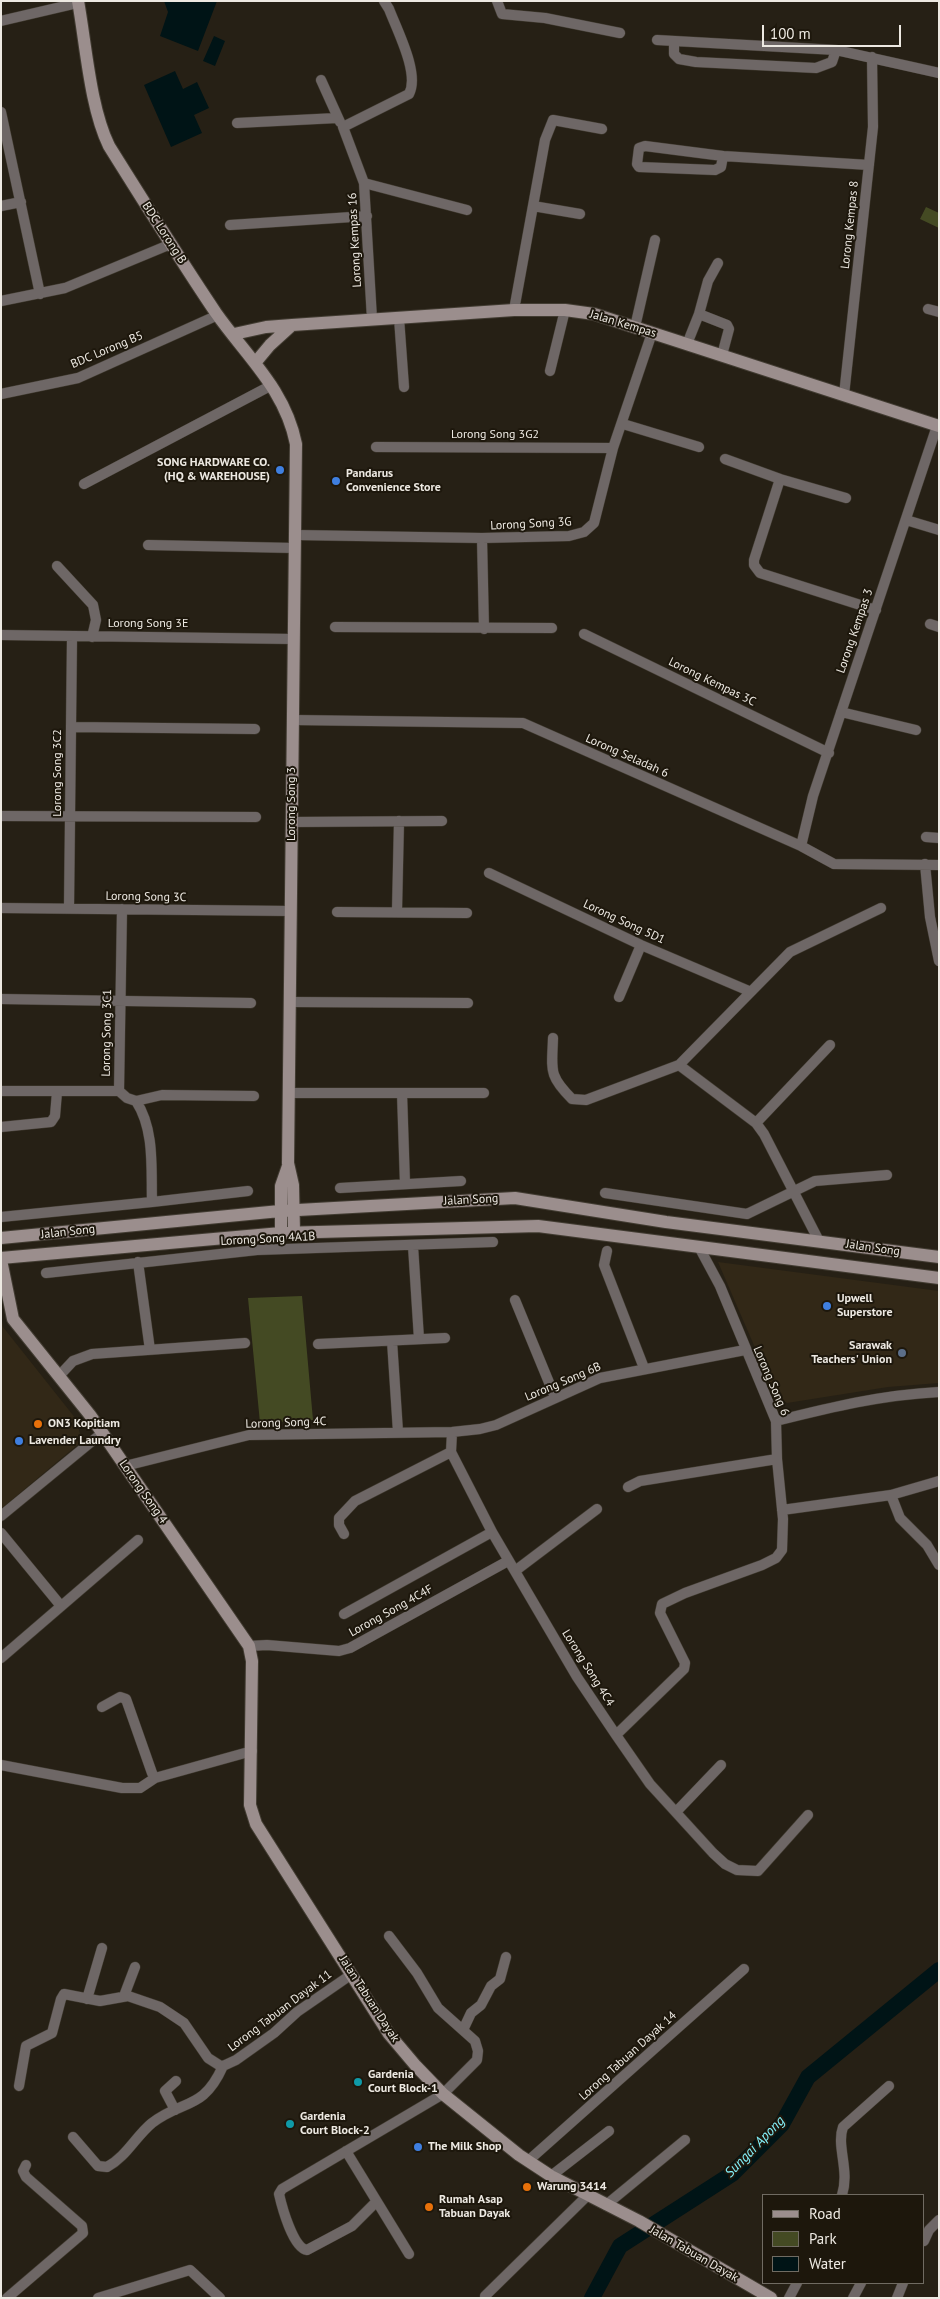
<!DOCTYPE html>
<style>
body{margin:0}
#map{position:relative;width:940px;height:2299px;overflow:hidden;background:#262015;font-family:"PT Sans",sans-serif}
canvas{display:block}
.frame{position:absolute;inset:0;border:2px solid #ede9e2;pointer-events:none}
.legend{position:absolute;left:762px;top:2194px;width:162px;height:90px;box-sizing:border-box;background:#1d170c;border:1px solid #706b62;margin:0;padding:6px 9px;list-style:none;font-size:15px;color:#ede9e2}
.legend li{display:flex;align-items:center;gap:10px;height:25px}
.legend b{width:25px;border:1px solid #706b62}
.scale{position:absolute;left:762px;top:25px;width:139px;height:22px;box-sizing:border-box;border:2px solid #ede9e2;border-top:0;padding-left:6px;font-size:15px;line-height:18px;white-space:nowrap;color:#ede9e2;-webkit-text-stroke:4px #1d170c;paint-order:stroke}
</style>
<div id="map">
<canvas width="940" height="2299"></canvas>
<div class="frame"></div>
<ul class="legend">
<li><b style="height:6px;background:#9b8e8d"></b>Road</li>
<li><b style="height:14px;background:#444a23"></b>Park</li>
<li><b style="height:14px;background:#001416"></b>Water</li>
</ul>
<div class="scale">100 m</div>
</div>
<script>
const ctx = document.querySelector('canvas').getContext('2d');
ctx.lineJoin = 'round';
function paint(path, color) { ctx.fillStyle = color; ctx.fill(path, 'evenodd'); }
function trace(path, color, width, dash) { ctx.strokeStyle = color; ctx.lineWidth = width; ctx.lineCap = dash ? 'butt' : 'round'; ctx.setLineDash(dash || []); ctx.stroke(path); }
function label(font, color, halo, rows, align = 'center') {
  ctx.font = font + ' "PT Sans",sans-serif'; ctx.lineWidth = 4; ctx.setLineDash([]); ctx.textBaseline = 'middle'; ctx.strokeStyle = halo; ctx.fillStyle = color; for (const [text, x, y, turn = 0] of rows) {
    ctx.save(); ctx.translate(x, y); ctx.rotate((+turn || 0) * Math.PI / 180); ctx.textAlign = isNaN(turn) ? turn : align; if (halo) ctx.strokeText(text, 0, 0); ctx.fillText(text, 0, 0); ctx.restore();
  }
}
const built = new Path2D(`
 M 718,1262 L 939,1291 L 939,1383 L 888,1387 L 787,1403 L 775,1394 Z
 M 1,1314 L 3,1327 L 76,1419 L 82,1441 L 1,1509 Z`);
const green = new Path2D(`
 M 926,207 L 939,213 L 939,228 L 920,219 Z
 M 302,1296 L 313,1420 L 260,1423 L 248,1298 Z`);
const water = new Path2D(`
 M 164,1 L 217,1 L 198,51 L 160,36 L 168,12 Z
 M 214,36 L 225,41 L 215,66 L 203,61 Z
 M 175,71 L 183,89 L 197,82 L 209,108 L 194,115 L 202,133 L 171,147 L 144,85 Z`);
const river = new Path2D(`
 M 592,2298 L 620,2246 L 732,2174 L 782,2124 L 808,2077 L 939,1970`);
const street = new Path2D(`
 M 497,1 L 502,14 L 545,18 L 620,33
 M 1,21 L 78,3
 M 657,40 L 836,50 L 939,73
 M 674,41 L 674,54 L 679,59 L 696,62 L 816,68 L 832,62 L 836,50
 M 321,80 L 340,122
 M 1,112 L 40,294
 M 237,123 L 337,118
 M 723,156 L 721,167 L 715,170 L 639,167 L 637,164 L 639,148 L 645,146 L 723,156 L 869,165
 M 364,183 L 467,210
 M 1,206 L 21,202
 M 533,206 L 580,214
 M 230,225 L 367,216
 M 718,263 L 708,281 L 699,314 L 727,325 L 729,329 L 722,355
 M 1,301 L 65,288 L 171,244
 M 928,309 L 939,312
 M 514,310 L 545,140 L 553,120 L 602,129
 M 399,318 L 404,387
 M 372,319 L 364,183 L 343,127 L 409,94 C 420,74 397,30 389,9 L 384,1
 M 635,327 L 655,240
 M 687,344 L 699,314
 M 550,371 L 565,310
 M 1,394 L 78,378 L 218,315
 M 844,395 L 873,127 L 872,57
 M 623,424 L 699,447
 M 376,447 L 613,448
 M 725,459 L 780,479 L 754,560 L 754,565 L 760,573 L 876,610
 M 780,479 L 846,498
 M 84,484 L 272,385
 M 906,520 L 939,530
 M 295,535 L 482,538 L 569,536 L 584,532 L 594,523 L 613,448 L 652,333
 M 482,538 L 484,629
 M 148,545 L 295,548
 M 57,566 L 93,605 L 96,620 L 92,637
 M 930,624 L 939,627
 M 335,627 L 552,628
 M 584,634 L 829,753
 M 1,635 L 294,639
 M 841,712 L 916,730
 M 293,720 L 523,723 L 801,846 L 834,864 L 939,865
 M 71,727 L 255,729
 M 1,816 L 256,817
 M 293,822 L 442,821
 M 926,837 L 939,838
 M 801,846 L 813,796 L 937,426
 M 925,864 L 930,917 L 939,961
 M 489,873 L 641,945 L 749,991
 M 1,908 L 291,911
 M 69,908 L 72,637
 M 397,911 L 399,821
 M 337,912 L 467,913
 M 619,997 L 641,945
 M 1,999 L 251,1003
 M 291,1002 L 468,1003
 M 553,1038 C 552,1070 548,1075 572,1099 L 586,1100 L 679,1065 L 790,952 L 881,908
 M 679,1065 L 756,1123 L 764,1134 L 819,1241
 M 1,1091 L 119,1091
 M 290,1093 L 484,1093
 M 402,1093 L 405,1184
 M 136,1101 L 162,1095 L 254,1096
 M 756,1123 L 830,1045
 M 1,1127 L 51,1122 L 55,1116 L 57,1092
 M 340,1188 L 461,1181
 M 605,1193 L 747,1214 L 815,1181 L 887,1175
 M 152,1202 L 248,1191
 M 1,1217 L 152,1202 C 151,1169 155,1130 136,1101 L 127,1098 L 119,1091 L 122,909
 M 413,1246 L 419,1339
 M 607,1251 L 604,1265 L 644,1368
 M 138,1262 L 150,1350
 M 46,1273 L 257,1250 L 493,1242
 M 515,1300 L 555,1397
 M 392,1341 L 398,1432
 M 318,1344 L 445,1338
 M 59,1376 L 73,1361 L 92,1354 L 245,1343
 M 776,1421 C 832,1407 881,1395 939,1392
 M 452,1432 L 451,1452 L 492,1532 L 577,1677 L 616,1735 L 650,1784 L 713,1853 L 725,1864 L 737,1870 L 758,1871 L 808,1815
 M 125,1466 L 249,1435 L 452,1432 L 480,1429 L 496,1425 L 600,1378 L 745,1350
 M 628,1487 L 640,1481 L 777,1459
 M 891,1495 L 900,1518 L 927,1545 L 939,1565
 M 782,1510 L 891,1495 L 939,1481
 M 1,1516 L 102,1433
 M 1,1533 L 61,1606
 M 344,1534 L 339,1525 L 339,1518 L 355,1501 L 451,1452
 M 515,1571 L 597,1509
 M 344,1614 L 492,1532
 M 249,1646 L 267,1645 L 339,1651 L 350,1648 L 508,1561
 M 1,1658 L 138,1540
 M 102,1707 L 120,1697 L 126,1699 L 152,1773 L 155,1778 L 252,1751
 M 616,1735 L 684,1669 L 685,1663 L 660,1613 L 662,1604 L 685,1593 L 762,1565 L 776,1558 L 782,1550 L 783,1519 L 777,1459 L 776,1421 L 720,1286 L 699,1247
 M 1,1765 L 122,1788 L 140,1788 L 155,1778
 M 676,1812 L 721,1765
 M 124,1996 L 135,1967
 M 87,1999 L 102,1948
 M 463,2030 L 471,2013 L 481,2005 L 491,1986 L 500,1979 L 506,1957
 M 19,2086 L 26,2046 L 52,2033 L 61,1999 L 64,1994 L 100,2001 L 128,1996 L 160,2007 L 184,2023 L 208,2058 L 219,2065 L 223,2066 L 236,2060 L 274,2033 L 297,2012 L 352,1974
 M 175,2110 L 165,2091 L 176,2081
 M 73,2137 L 98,2166 L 107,2167 C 126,2157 136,2136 152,2123 C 183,2099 203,2111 223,2066
 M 346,2151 L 409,2254
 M 528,2161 L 744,1969
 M 551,2176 L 609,2131
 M 842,2195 C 850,2170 836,2146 843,2127 L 889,2086
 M 376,2202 L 352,2226 L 307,2250 C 293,2248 282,2207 279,2194 L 282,2189 L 443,2094 L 477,2060 L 478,2051 L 475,2041 L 438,2008 L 417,1973 L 389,1936
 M 606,2205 L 685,2140
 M 924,2241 L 929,2230 L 939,2220
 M 485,2296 L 587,2196
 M 7,2298 L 83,2233 L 82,2226 L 26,2177 L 23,2171 L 26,2165
 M 98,2298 L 190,2270 L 220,2298
 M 789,2298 L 797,2283
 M 853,2298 L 861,2283
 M 897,2298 L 903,2283`);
const secondary = new Path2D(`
 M 78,1 C 86,45 90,107 109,146 C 144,202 179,258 216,313 C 247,357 285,389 296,444 L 288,1163 L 293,1185 L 294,1232
 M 234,334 L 266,327 L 292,325 L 514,310 L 565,310 L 594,314 L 939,426
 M 255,363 L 270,345 L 292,325
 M 281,1233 L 281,1186 L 288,1166
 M 1,1238 L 280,1211 L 515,1198 L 666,1222 L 939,1257
 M 1,1258 L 281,1233 L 538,1226 L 939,1278
 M 1,1260 L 13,1319 L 90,1415 L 249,1646 L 252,1661 L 250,1805 L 256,1824 L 389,2034 L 416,2066 L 443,2094 L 519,2155 L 551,2176 L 639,2221 L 771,2298`);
const markers = [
 [280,470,5,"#3f7fe0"],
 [336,481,5,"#3f7fe0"],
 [827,1306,5,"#3f7fe0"],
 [902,1353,5,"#5c6f8a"],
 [38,1424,5,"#e8710a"],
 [19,1441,5,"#3f7fe0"],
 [358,2082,5,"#0f9aa8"],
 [290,2124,5,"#0f9aa8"],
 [418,2147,5,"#3f7fe0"],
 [527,2187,5,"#e8710a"],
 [429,2207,5,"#e8710a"]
];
const streetNames = [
 ["Lorong Kempas 8",850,225,-84],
 ["BDC Lorong B",164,233,57],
 ["Lorong Kempas 16",355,240,-93],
 ["Jalan Kempas",623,324,17],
 ["BDC Lorong B5",107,350,-23],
 ["Lorong Song 3G2",495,435],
 ["Lorong Song 3G",531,524,-3],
 ["Lorong Song 3E",148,624],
 ["Lorong Kempas 3",855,631,-71],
 ["Lorong Kempas 3C",712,682,26],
 ["Lorong Seladah 6",627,756,24],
 ["Lorong Song 3C2",58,773,-90],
 ["Lorong Song 3",292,804,-90],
 ["Lorong Song 3C",146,897,1],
 ["Lorong Song 5D1",624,922,25],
 ["Lorong Song 3C1",107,1033,-89],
 ["Jalan Song",471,1200,-3],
 ["Jalan Song",68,1232,-6],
 ["Lorong Song 4A1B",268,1239,-3],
 ["Jalan Song",873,1248,8],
 ["Lorong Song 6",771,1381,67],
 ["Lorong Song 6B",563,1382,-23],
 ["Lorong Song 4C",286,1423,-2],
 ["Lorong Song 4",143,1492,55],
 ["Lorong Song 4C4F",391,1611,-29],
 ["Lorong Song 4C4",588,1668,58],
 ["Jalan Tabuan Dayak",369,1999,57],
 ["Lorong Tabuan Dayak 11",280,2011,-37],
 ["Lorong Tabuan Dayak 14",628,2056,-42],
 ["Jalan Tabuan Dayak",694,2254,30]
];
const poiNames = [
 ["SONG HARDWARE CO.",270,463,"right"],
 ["(HQ & WAREHOUSE)",270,477,"right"],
 ["Pandarus",346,474],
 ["Convenience Store",346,488],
 ["Upwell",837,1299],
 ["Superstore",837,1313],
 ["Sarawak",892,1346,"right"],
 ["Teachers' Union",892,1360,"right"],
 ["ON3 Kopitiam",48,1424],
 ["Lavender Laundry",29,1441],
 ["Gardenia",368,2075],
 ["Court Block-1",368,2089],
 ["Gardenia",300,2117],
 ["Court Block-2",300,2131],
 ["The Milk Shop",428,2147],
 ["Warung 3414",537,2187],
 ["Rumah Asap",439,2200],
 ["Tabuan Dayak",439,2214]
];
const waterNames = [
 ["Sungai Apong",755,2147,-46]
];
paint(built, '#322817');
paint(green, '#444a23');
paint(water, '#001416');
trace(river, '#001416', 16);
trace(street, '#423c32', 11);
trace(secondary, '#423c32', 14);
trace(street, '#6e6766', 10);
trace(secondary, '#9b8e8d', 12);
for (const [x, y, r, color] of markers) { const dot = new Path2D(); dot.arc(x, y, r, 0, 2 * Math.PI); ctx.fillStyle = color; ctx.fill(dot); trace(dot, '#1d170c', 2); }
label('12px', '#ede9e2', '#1d170c', streetNames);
label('bold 12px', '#ede9e2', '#1d170c', poiNames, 'left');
label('italic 14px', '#84f2fb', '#1d170c', waterNames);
</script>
